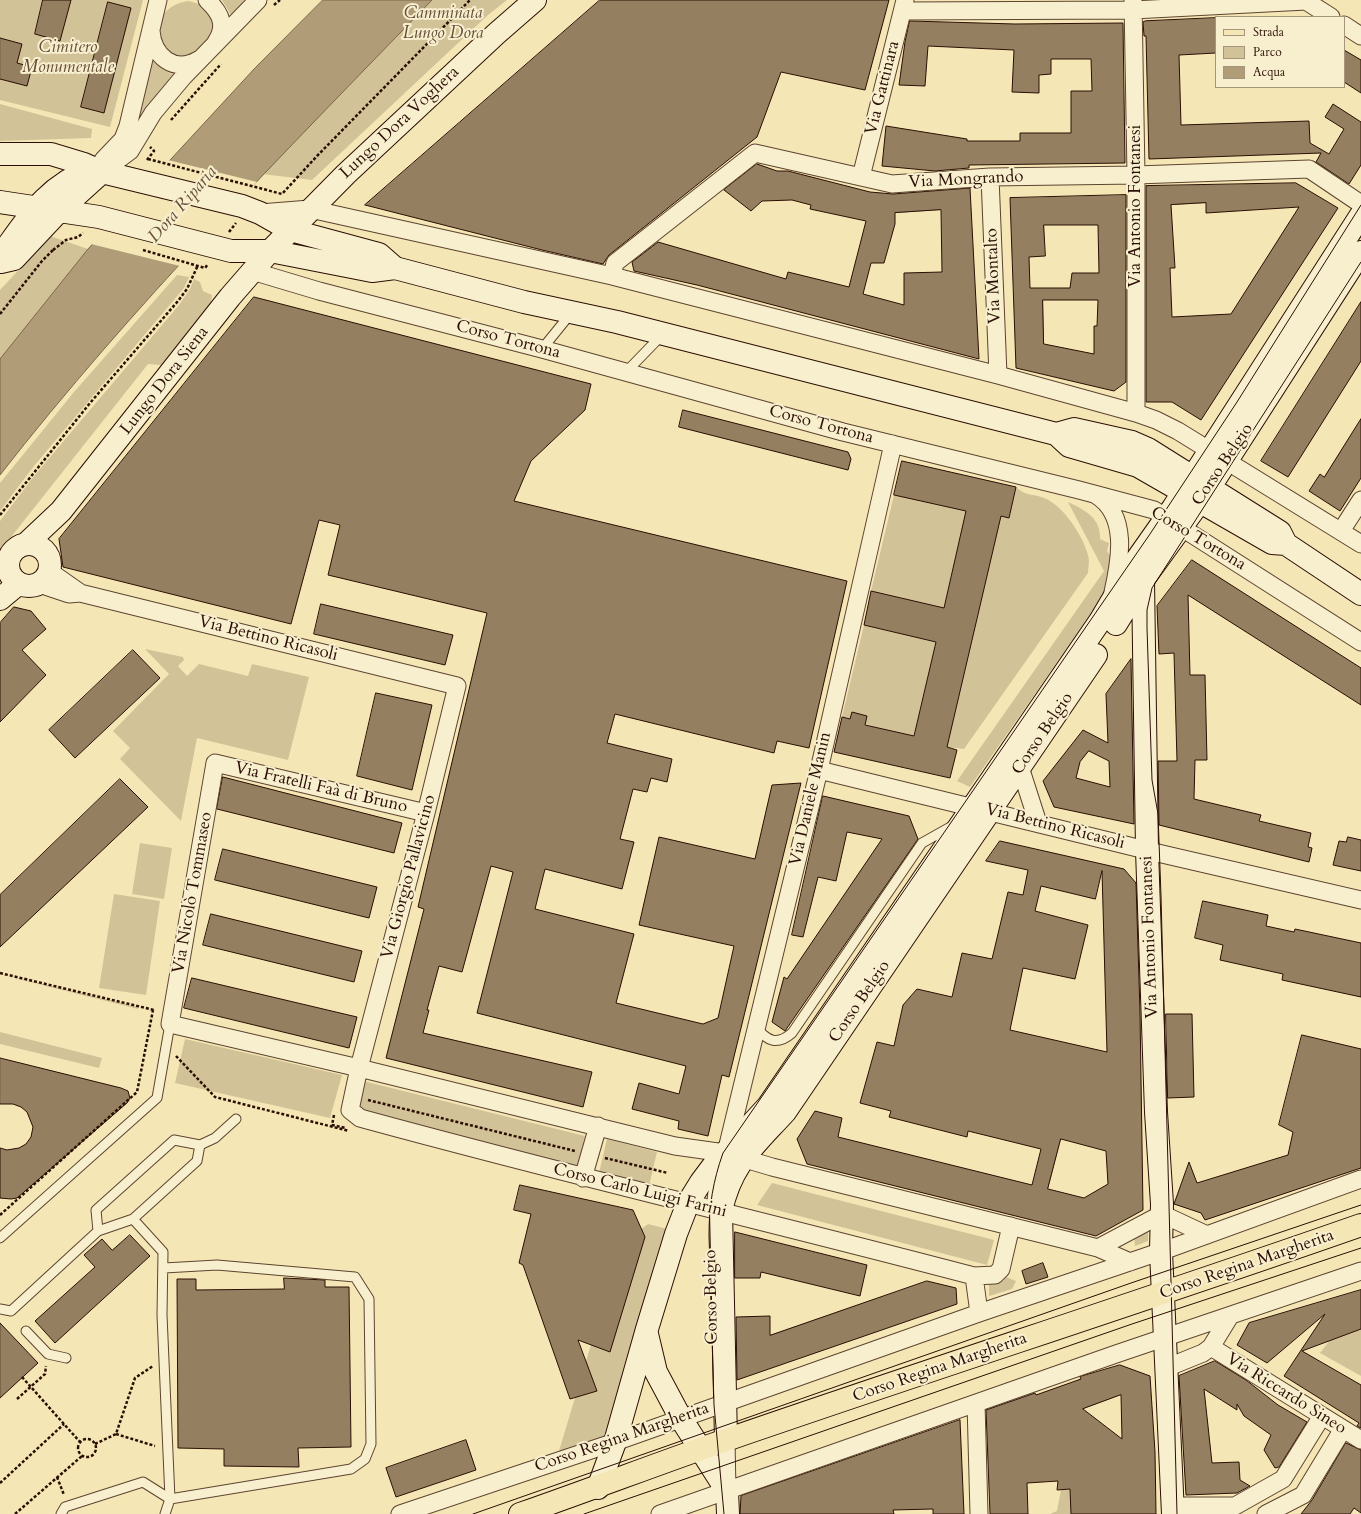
<!DOCTYPE html>
<meta charset="utf-8">
<style>
body{margin:0}
#map{position:relative;width:1361px;height:1514px;overflow:hidden;background:#f5e7b5;font-family:Cardo,serif}
canvas{display:block}
.legend{position:absolute;left:1215px;top:16px;width:130px;height:72px;box-sizing:border-box;background:#f8efcf;border:1px solid #a6957d;margin:0;padding:5px 7px;list-style:none;font-size:12px;color:#2a0e03}
.legend li{display:flex;align-items:center;gap:8px;height:20px}
.legend b{width:20px;border:1px solid #a6957d}
</style>
<div id="map">
<canvas width="1361" height="1514"></canvas>
<ul class="legend">
<li><b style="height:5px;background:#f5e7b5"></b>Strada</li>
<li><b style="height:11px;background:#d2c297"></b>Parco</li>
<li><b style="height:11px;background:#b09d78"></b>Acqua</li>
</ul>
</div>
<script>
const ctx = document.querySelector('canvas').getContext('2d');
ctx.lineJoin = 'round';
function paint(path, color) { ctx.fillStyle = color; ctx.fill(path, 'evenodd'); }
function trace(path, color, width, dash) { ctx.strokeStyle = color; ctx.lineWidth = width; ctx.lineCap = dash ? 'butt' : 'round'; ctx.setLineDash(dash || []); ctx.stroke(path); }
function label(font, color, halo, rows, align = 'center') {
  ctx.font = font + ' Cardo,serif'; ctx.lineWidth = 4; ctx.setLineDash([]); ctx.textBaseline = 'middle'; ctx.strokeStyle = halo; ctx.fillStyle = color; for (const [text, x, y, turn = 0] of rows) {
    ctx.save(); ctx.translate(x, y); ctx.rotate((+turn || 0) * Math.PI / 180); ctx.textAlign = isNaN(turn) ? turn : align; if (halo) ctx.strokeText(text, 0, 0); ctx.fillText(text, 0, 0); ctx.restore();
  }
}
const green = new Path2D(`
 M 0,0 L 143,0 L 110,127 L 0,100 Z
 M 222,0 L 259,0 L 232,17 Z
 M 432,0 L 507,0 L 488,15 L 312,180 L 262,174 Z
 M 189,1 C 207,6 210,10 214,27 C 203,50 200,56 174,57 C 171,54 167,52 164,48 C 148,27 165,3 189,1 Z
 M 151,57 C 157,66 166,74 177,75 L 132,139 Z
 M 0,104 L 92,129 L 91,138 L 0,141 Z
 M 50,236 L 88,249 L 0,359 L 0,290 Z
 M 177,275 L 189,277 L 184,288 L 34,466 L 0,511 L 0,483 L 74,392 Z
 M 194,279 L 200,282 L 203,291 L 212,295 L 211,303 L 161,365 L 148,364 L 0,551 L 0,521 L 34,476 L 179,305 L 190,289 Z
 M 1016,487 C 1027,497 1032,493 1044,498 C 1063,505 1083,536 1088,555 C 1090,561 1088,568 1088,573 L 964,749 L 947,747 L 1001,516 L 1009,517 Z
 M 894,495 L 967,507 L 944,608 L 871,591 Z
 M 1068,502 C 1085,510 1101,518 1100,539 L 1109,543 L 1107,551 L 1111,557 L 1113,569 L 1107,576 L 1111,585 L 970,787 L 957,781 L 1104,571 Z
 M 864,625 L 936,642 L 913,739 L 842,717 Z
 M 145,649 L 183,657 L 184,660 L 178,666 L 187,676 L 199,664 L 248,676 L 252,664 L 309,677 L 288,760 L 197,738 L 181,821 L 120,759 L 130,748 L 113,731 L 169,674 Z
 M 140,843 L 172,848 L 164,899 L 132,894 Z
 M 114,894 L 160,901 L 146,995 L 99,988 Z
 M 18,978 L 138,1007 L 138,1009 L 18,979 Z
 M 0,1032 L 102,1058 L 99,1068 L 0,1044 Z
 M 185,1039 L 342,1075 L 330,1118 L 175,1083 Z
 M 363,1081 L 585,1136 L 577,1168 L 355,1113 Z
 M 607,1139 L 657,1152 L 649,1186 L 599,1173 Z
 M 772,1183 L 994,1240 L 987,1265 L 757,1205 Z
 M 648,1224 L 671,1230 L 615,1442 L 556,1461 L 596,1328 L 632,1236 Z
 M 1148,1229 L 1148,1241 L 1135,1246 L 1134,1235 Z
 M 1006,1277 L 1016,1281 L 1012,1289 L 989,1296 L 989,1283 L 1003,1281 Z
 M 1361,1329 L 1361,1376 L 1320,1353 L 1330,1340 Z
 M 1070,1489 L 1071,1514 L 1050,1514 L 1057,1511 L 1061,1490 Z`);
const water = new Path2D(`
 M 323,0 L 432,0 C 283,154 132,306 0,475 L 0,359 L 88,249 L 255,68 Z`);
const pier = new Path2D(`
 M 168,160 L 257,182 L 180,266 L 91,244 Z`);
const building = new Path2D(`
 M 43,0 L 71,0 L 60,41 L 35,34 Z
 M 600,0 L 889,0 L 865,90 L 781,72 L 757,137 L 609,255 L 603,264 L 542,250 L 365,205 Z
 M 108,2 L 131,8 L 104,113 L 81,107 Z
 M 1216,18 L 1216,53 L 1179,55 L 1181,125 L 1309,121 L 1310,143 L 1329,154 L 1344,129 L 1325,117 L 1333,104 L 1361,122 L 1361,165 L 1349,184 L 1316,162 L 1321,153 L 1149,159 L 1146,36 L 1144,36 L 1143,22 L 1145,21 Z
 M 910,21 L 1015,24 L 1123,23 L 1125,163 L 969,165 L 969,168 L 935,171 L 882,166 L 886,126 L 967,139 L 967,141 L 1020,141 L 1020,133 L 1071,133 L 1071,91 L 1092,91 L 1091,59 L 1051,59 L 1051,74 L 1039,75 L 1039,93 L 1012,92 L 1014,50 L 928,46 L 925,86 L 899,85 L 905,42 Z
 M 0,38 L 22,44 L 17,63 L 32,67 L 27,86 L 0,79 Z
 M 1344,50 L 1361,60 L 1361,93 L 1344,82 Z
 M 757,164 L 777,171 L 788,171 L 870,192 L 893,194 L 970,188 L 979,359 L 697,285 L 634,271 L 632,262 L 658,242 L 786,279 L 788,272 L 849,287 L 866,221 L 810,209 L 811,205 L 792,200 L 762,201 L 751,211 L 724,190 ZM 941,210 L 942,272 L 904,273 L 904,305 L 863,294 L 871,263 L 884,263 L 895,224 L 895,213 Z
 M 1296,183 L 1338,208 L 1201,420 L 1172,402 L 1146,402 L 1146,186 ZM 1206,203 L 1206,213 L 1299,207 L 1231,314 L 1172,317 L 1170,268 L 1175,268 L 1171,205 Z
 M 1126,195 L 1126,382 L 1114,391 L 1016,368 L 1010,198 ZM 1044,225 L 1098,225 L 1099,273 L 1072,273 L 1070,288 L 1030,288 L 1029,257 L 1045,256 ZM 1043,300 L 1098,300 L 1097,326 L 1094,326 L 1094,354 L 1044,344 Z
 M 254,297 L 591,384 L 585,410 L 531,461 L 514,501 L 847,581 L 809,748 L 777,741 L 774,753 L 615,714 L 607,743 L 672,759 L 667,782 L 651,778 L 647,792 L 633,789 L 620,839 L 634,842 L 622,889 L 545,869 L 535,909 L 634,934 L 616,1003 L 703,1024 L 718,1018 L 734,946 L 639,925 L 659,837 L 755,859 L 772,785 L 801,783 L 729,1077 L 722,1075 L 708,1136 L 678,1129 L 679,1121 L 632,1109 L 639,1083 L 679,1094 L 686,1066 L 477,1013 L 513,872 L 491,866 L 462,972 L 439,966 L 427,1010 L 429,1010 L 423,1033 L 592,1072 L 583,1107 L 386,1058 L 424,909 L 418,907 L 487,613 L 328,575 L 340,525 L 319,520 L 291,624 L 63,567 L 59,539 Z
 M 1361,302 L 1361,361 L 1288,477 L 1261,461 Z
 M 683,410 L 848,452 L 851,459 L 848,470 L 679,427 Z
 M 1361,419 L 1361,478 L 1340,511 L 1309,491 L 1320,474 L 1324,477 Z
 M 902,461 L 1016,487 L 1009,518 L 1001,516 L 947,747 L 957,750 L 950,778 L 834,752 L 842,717 L 850,719 L 852,712 L 867,716 L 865,725 L 914,736 L 936,642 L 864,625 L 871,591 L 944,608 L 966,511 L 894,495 Z
 M 1192,560 L 1361,668 L 1361,705 L 1188,595 L 1190,675 L 1205,675 L 1207,760 L 1195,760 L 1194,799 L 1261,815 L 1259,821 L 1311,833 L 1308,847 L 1312,848 L 1309,862 L 1159,825 L 1158,761 L 1177,761 L 1174,653 L 1159,654 L 1157,606 Z
 M 321,604 L 453,635 L 445,665 L 314,634 Z
 M 14,607 L 31,611 L 46,629 L 22,650 L 46,675 L 0,722 L 0,623 Z
 M 133,650 L 160,678 L 75,758 L 49,730 Z
 M 1131,659 L 1134,824 L 1054,807 L 1043,781 L 1083,730 L 1108,743 L 1106,694 ZM 1089,751 L 1109,761 L 1110,787 L 1076,778 L 1080,762 Z
 M 376,693 L 432,705 L 412,790 L 357,776 Z
 M 223,777 L 402,823 L 394,853 L 217,809 Z
 M 120,779 L 148,807 L 0,947 L 0,895 Z
 M 823,796 L 909,816 L 918,839 L 785,1031 L 772,1022 L 784,977 L 787,979 L 882,839 L 847,832 L 836,881 L 818,877 L 803,937 L 792,935 Z
 M 1348,837 L 1361,840 L 1361,871 L 1333,865 L 1339,841 L 1346,842 Z
 M 1000,841 L 1124,869 L 1136,883 L 1140,1012 L 1143,1210 L 1096,1236 L 807,1164 L 797,1139 L 815,1111 L 842,1118 L 838,1137 L 1032,1185 L 1041,1149 L 968,1131 L 967,1137 L 889,1117 L 891,1111 L 860,1103 L 877,1042 L 894,1046 L 903,1005 L 917,989 L 952,997 L 962,953 L 992,959 L 1008,892 L 1023,895 L 1028,870 L 986,861 ZM 1102,871 L 1107,1052 L 1010,1030 L 1023,968 L 1075,979 L 1088,925 L 1035,911 L 1041,886 L 1095,899 ZM 1061,1139 L 1106,1151 L 1108,1184 L 1084,1198 L 1048,1189 Z
 M 223,849 L 377,887 L 369,918 L 215,880 Z
 M 1203,901 L 1268,915 L 1266,926 L 1294,932 L 1295,929 L 1361,943 L 1361,997 L 1282,980 L 1283,974 L 1220,960 L 1223,945 L 1195,938 Z
 M 211,914 L 362,951 L 354,982 L 203,945 Z
 M 192,978 L 357,1017 L 349,1048 L 184,1008 Z
 M 1166,1014 L 1192,1014 L 1194,1097 L 1168,1098 Z
 M 1302,1035 L 1361,1049 L 1361,1168 L 1205,1220 L 1201,1213 L 1174,1204 L 1189,1162 L 1197,1183 L 1288,1155 L 1293,1132 L 1279,1125 Z
 M 0,1058 L 121,1088 L 128,1091 L 130,1098 L 127,1103 L 17,1198 L 11,1199 L 0,1198 L 0,1148 L 7,1150 L 19,1148 L 26,1144 L 31,1137 L 33,1127 L 27,1112 L 21,1107 L 13,1104 L 0,1104 Z
 M 520,1185 L 633,1210 L 645,1237 L 610,1352 L 578,1340 L 597,1391 L 570,1399 L 523,1265 L 519,1263 L 531,1214 L 514,1210 Z
 M 735,1232 L 867,1265 L 860,1296 L 761,1272 L 760,1278 L 735,1278 Z
 M 130,1235 L 150,1256 L 55,1343 L 35,1321 L 95,1267 L 84,1255 L 102,1239 L 112,1250 Z
 M 1043,1263 L 1048,1277 L 1026,1284 L 1022,1271 Z
 M 284,1278 L 325,1280 L 325,1287 L 349,1287 L 351,1447 L 298,1448 L 299,1467 L 224,1466 L 224,1449 L 178,1448 L 177,1279 L 196,1279 L 196,1290 L 284,1289 Z
 M 927,1281 L 956,1288 L 957,1304 L 737,1380 L 736,1317 L 770,1316 L 770,1335 Z
 M 1361,1290 L 1361,1329 L 1302,1351 L 1361,1385 L 1361,1428 L 1357,1426 L 1359,1423 L 1284,1376 L 1325,1314 L 1267,1363 L 1237,1345 L 1249,1323 Z
 M 0,1323 L 38,1363 L 0,1398 Z
 M 1215,1361 L 1246,1380 L 1278,1405 L 1307,1422 L 1279,1467 L 1275,1468 L 1264,1450 L 1271,1435 L 1244,1416 L 1237,1404 L 1237,1410 L 1204,1389 L 1212,1463 L 1239,1462 L 1240,1480 L 1250,1486 L 1237,1493 L 1186,1495 L 1179,1376 Z
 M 1120,1365 L 1150,1376 L 1155,1452 L 1156,1514 L 1071,1514 L 1070,1489 L 1057,1490 L 1058,1481 L 1027,1483 L 1028,1514 L 990,1514 L 986,1410 L 1035,1393 L 1036,1395 L 1081,1379 L 1080,1377 ZM 1121,1395 L 1122,1439 L 1083,1409 Z
 M 960,1420 L 964,1514 L 933,1514 L 933,1509 L 893,1510 L 894,1514 L 740,1514 L 741,1496 Z
 M 466,1440 L 476,1470 L 396,1497 L 386,1468 Z
 M 1346,1443 L 1361,1450 L 1361,1513 L 1354,1508 L 1350,1514 L 1301,1514 L 1312,1500 Z`);
const path = new Path2D(`
 M 274,5 L 280,0
 M 171,120 L 221,64
 M 148,159 L 282,194 L 317,156 L 470,0
 M 147,160 L 154,151 L 150,147
 M 229,232 L 236,223
 M 53,250 L 66,240 L 78,237 L 83,233
 M 143,250 L 205,268 L 208,264
 M 0,314 L 42,261 L 53,250
 M 0,515 L 90,403 L 178,301 L 187,289 L 198,265
 M 0,973 L 154,1010
 M 176,1056 L 215,1097 L 349,1131
 M 368,1100 L 575,1151
 M 334,1115 L 332,1125 L 346,1128
 M 605,1158 L 668,1173
 M 0,1215 L 137,1092 L 153,1010
 M 22,1377 L 80,1442
 M 17,1399 L 45,1374 L 46,1366
 M 116,1434 L 155,1446
 M78 1448a9 9 0 1 1 18 0a9 9 0 1 1-18 0Z
 M 95,1444 L 116,1434 L 135,1378 L 153,1366
 M 57,1477 L 64,1495
 M 0,1483 L 64,1424
 M 15,1514 L 82,1456`);
const lane = new Path2D(`
 M 542,349 L 572,312
 M 626,372 L 662,335
 M 756,1027 C 767,1041 777,1046 792,1033 L 922,843 L 954,825
 M 200,1145 L 215,1138 L 236,1119
 M 711,1212 L 713,1191 L 721,1168
 M 133,1219 L 163,1252 L 162,1315 L 170,1499 L 165,1514
 M 0,1238 L 157,1098 L 170,1024
 M 0,1309 L 11,1311 L 98,1231 L 133,1219 L 197,1161 L 200,1145 L 174,1140 L 96,1210 L 98,1231
 M 26,1331 L 48,1354 L 66,1358
 M 61,1514 L 65,1507 L 143,1482 L 170,1499 L 351,1469 L 365,1459 L 371,1444 L 369,1299 L 355,1277 L 217,1265 L 164,1268`);
const street = new Path2D(`
 M 207,0 C 221,13 227,26 216,42
 M 1133,0 L 1136,175 L 1136,413
 M 903,11 L 1133,10 L 1306,1 L 1331,17
 M 1344,25 L 1361,36
 M 151,31 C 153,56 174,74 198,60
 M 103,160 L 123,139 L 128,126 L 158,0
 M 102,172 L 130,151 L 153,113 L 184,76 L 258,0
 M 861,177 L 905,0
 M 990,177 L 998,375
 M 260,213 L 310,209 L 612,276 L 998,375 L 1136,413 L 1156,420 L 1178,431 L 1361,544
 M 252,271 L 319,291 L 542,349 L 843,432 L 1079,490 L 1154,510 L 1361,642
 M 612,276 L 615,263 L 755,153 L 892,184 L 990,177 L 1136,175 L 1309,169 L 1361,204
 M 1096,495 C 1129,515 1120,561 1113,592
 M 1341,531 L 1361,500
 M 49,571 L 79,592
 M 39,584 L 69,594 L 80,593 L 457,686 L 426,813 L 359,1068 L 350,1110 L 360,1118 C 564,1174 769,1222 974,1276 L 995,1275 L 1001,1269 L 1011,1226
 M 1020,767 L 1038,823
 M 819,770 L 1162,854 L 1361,900
 M 426,813 L 215,763 L 170,1024 L 359,1068 L 675,1146 L 725,1153 L 772,1167 L 1098,1248 L 1130,1262
 M 726,1153 L 819,770 L 893,444
 M 583,1178 L 598,1126
 M 1098,1248 L 1162,1214 L 1207,1235
 M 974,1276 L 979,1313
 M 1211,1347 L 1361,1440
 M 1166,1368 L 1203,1353 L 1211,1347 L 1230,1316
 M 976,1403 L 979,1514
 M 726,1440 L 727,1491
 M 1173,1506 L 1235,1506 L 1283,1479 L 1322,1416
 M 400,1514 L 615,1442 L 979,1313 L 1171,1248 L 1361,1179
 M 660,1514 L 1116,1354 L 1361,1271
 M 1266,1514 L 1303,1495 L 1343,1429`);
const secondary = new Path2D(`
 M 0,154 L 51,154 L 84,164 L 102,172 L 242,206 L 260,213 L 290,230 L 379,254 L 395,268
 M 0,202 L 99,217 L 231,251 L 270,251 L 372,271 L 395,268 L 524,302 L 617,322 L 1056,434 L 1074,429 L 1132,442 L 1148,449 L 1280,532 L 1286,544
 M 2,259 L 4,251 C 31,213 48,186 93,168
 M 1,262 L 14,259 L 60,210 L 102,172
 M 1056,434 L 1069,446 L 1138,466 L 1272,543 L 1286,544 L 1361,594
 M 27,543 L 61,511 L 230,297 L 270,251 L 346,174 L 496,34 L 535,0
 M8 565a21 21 0 1 1 42 0a21 21 0 1 1-42 0Z
 M 1143,580 L 1147,850 L 1156,1112 L 1162,1204 L 1161,1252 L 1173,1514
 M 0,599 L 18,584
 M 1116,624 L 1143,580 L 1206,493 L 1361,252
 M 647,1334 L 656,1372 L 680,1417 L 727,1491 L 728,1514
 M 726,1440 L 721,1211 C 731,1164 754,1146 785,1112 L 1096,655
 M 598,1488 L 615,1442 L 647,1329 L 676,1234 L 688,1203 L 701,1182 L 713,1166 L 768,1106 L 1100,621 L 1135,562 L 1173,508 L 1361,215`);
const primary = new Path2D(`
 M 520,1514 C 589,1490 657,1464 726,1440 C 937,1367 1150,1299 1361,1225`);
const tram = new Path2D(`
 M 473,1514 L 1131,1283 L 1361,1205
 M 584,1514 L 1132,1324 L 1361,1248
 M 724,1514 L 714,1405 L 709,1235 C 709,1206 713,1181 723,1153 L 1150,534 L 1237,402 L 1361,205
 M 1177,1514 L 1161,896 L 1158,814 L 1152,780 L 1147,628 L 1147,610 L 1152,588 L 1361,262`);
const parkNames = [
 ["Camminata",443,14],
 ["Lungo Dora",443,34],
 ["Cimitero",68,48],
 ["Monumentale",68,68]
];
const streetNames = [
 ["Via Gattinara",883,88,-76],
 ["Lungo Dora Voghera",400,123,-43],
 ["Via Mongrando",966,180,-3],
 ["Via Antonio Fontanesi",1136,206,-90],
 ["Via Montalto",994,276,-92],
 ["Corso Tortona",508,340,15],
 ["Lungo Dora Siena",165,381,-52],
 ["Corso Tortona",821,425,15],
 ["Corso Belgio",1223,465,-56],
 ["Corso Tortona",1198,539,31],
 ["Via Bettino Ricasoli",268,639,14],
 ["Corso Belgio",1043,734,-56],
 ["Via Fratelli Faà di Bruno",321,788,13],
 ["Via Daniele Manin",811,799,-77],
 ["Via Bettino Ricasoli",1055,827,14],
 ["Via Giorgio Pallavicino",409,877,-75],
 ["Via Nicolò Tommaseo",193,893,-80],
 ["Via Antonio Fontanesi",1150,937,-92],
 ["Corso Belgio",860,1002,-56],
 ["Corso Carlo Luigi Farini",640,1191,14],
 ["Corso Regina Margherita",1247,1265,-19],
 ["Corso Belgio",712,1297,-91],
 ["Corso Regina Margherita",940,1368,-19],
 ["Via Riccardo Sineo",1286,1394,32],
 ["Corso Regina Margherita",622,1438,-19]
];
const waterNames = [
 ["Dora Riparia",183,205,-49]
];
paint(green, '#d2c297');
paint(water, '#b09d78');
trace(water, '#7a6449', 1);
paint(pier, '#f5e7b5');
paint(building, '#947f60');
trace(building, '#2a0e03', 1);
trace(lane, '#5d4430', 11);
trace(street, '#5d4430', 19);
trace(secondary, '#2a0e03', 24);
trace(primary, '#2a0e03', 24);
trace(path, '#2a0e03', 2.5, [3, 2]);
trace(lane, '#f8efcf', 9);
trace(street, '#f8efcf', 17);
trace(secondary, '#f8efcf', 22);
trace(primary, '#f5e7b5', 22);
trace(tram, '#2a0e03', 1);
label('italic 17px', '#654d37', '#f8efcf', parkNames);
label('17px', '#2a0e03', '#f8efcf', streetNames);
label('italic 18px', '#664e38', '#f8efcf', waterNames);
</script>
